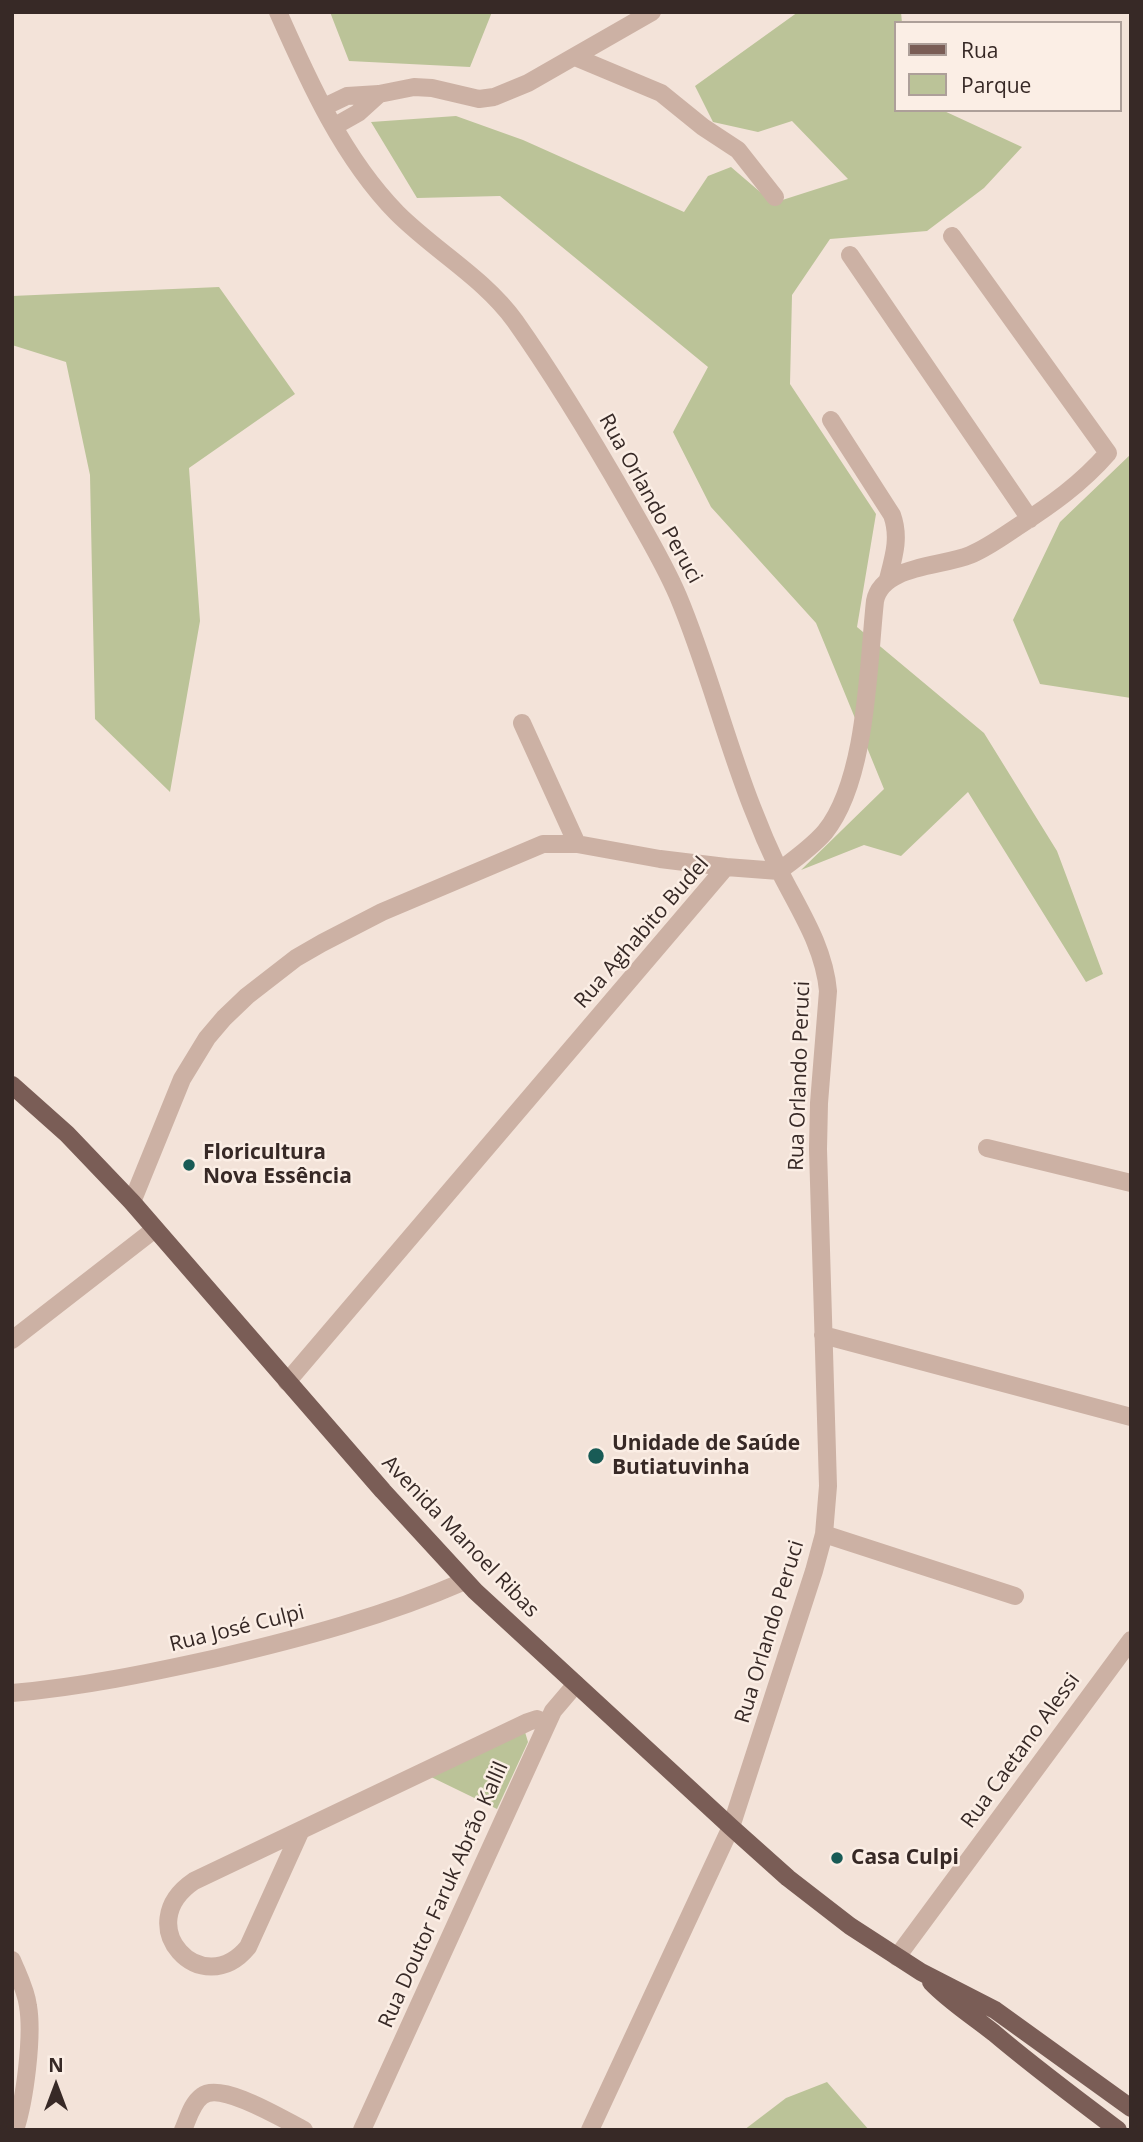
<!DOCTYPE html>
<meta charset="utf-8">
<style>
body{margin:0}
#map{position:relative;width:1143px;height:2142px;overflow:hidden;background:#f3e3d9;font-family:"Open Sans",sans-serif}
canvas{display:block}
.frame{position:absolute;inset:0;border:14px solid #372926;pointer-events:none}
.legend{position:absolute;left:894px;top:21px;width:228px;height:91px;box-sizing:border-box;background:#fbeee5;border:2px solid #ad9f99;margin:0;padding:9px 12px;list-style:none;font-size:21px;color:#372926}
.legend li{display:flex;align-items:center;gap:14px;height:35px}
.legend b{width:35px;border:2px solid #ad9f99}
.north{position:absolute;left:21px;top:2051px;width:70px;height:70px;-webkit-text-stroke:5px #fbeee5;paint-order:stroke;rotate:0deg;font-size:19px;font-weight:700;line-height:28px;text-align:center;color:#372926}
.north::after{content:'';display:block;margin:auto;width:24px;height:32px;background:#372926;clip-path:polygon(50% 0,100% 100%,50% 72%,0 100%)}
</style>
<div id="map">
<canvas width="1143" height="2142"></canvas>
<div class="frame"></div>
<ul class="legend">
<li><b style="height:9px;background:#7a5d56"></b>Rua</li>
<li><b style="height:19px;background:#bbc398"></b>Parque</li>
</ul>
<div class="north">N</div>
</div>
<script>
const ctx = document.querySelector('canvas').getContext('2d');
ctx.lineJoin = 'round';
function paint(path, color) { ctx.fillStyle = color; ctx.fill(path, 'evenodd'); }
function trace(path, color, width, dash) { ctx.strokeStyle = color; ctx.lineWidth = width; ctx.lineCap = dash ? 'butt' : 'round'; ctx.setLineDash(dash || []); ctx.stroke(path); }
function label(font, color, halo, rows, align = 'center') {
  ctx.font = font + ' "Open Sans",sans-serif'; ctx.lineWidth = 5; ctx.setLineDash([]); ctx.textBaseline = 'middle'; ctx.strokeStyle = halo; ctx.fillStyle = color; for (const [text, x, y, turn = 0] of rows) {
    ctx.save(); ctx.translate(x, y); ctx.rotate((+turn || 0) * Math.PI / 180); ctx.textAlign = isNaN(turn) ? turn : align; if (halo) ctx.strokeText(text, 0, 0); ctx.fillText(text, 0, 0); ctx.restore();
  }
}
const green = new Path2D(`
 M 330,12 L 492,12 L 470,67 L 349,61 Z
 M 798,12 L 901,12 L 902,23 L 896,23 L 896,110 L 942,110 L 1022,147 L 984,188 L 927,231 L 830,239 L 792,295 L 790,384 L 876,514 L 857,627 L 984,733 L 1057,851 L 1103,974 L 1086,982 L 968,792 L 901,856 L 864,845 L 801,870 L 884,789 L 816,623 L 711,507 L 673,432 L 708,367 L 500,196 L 417,198 L 371,122 L 456,116 L 523,140 L 684,212 L 708,176 L 731,167 L 773,203 L 848,179 L 792,121 L 758,132 L 713,122 L 695,86 Z
 M 219,287 L 295,394 L 189,468 L 200,621 L 170,792 L 95,719 L 90,475 L 66,362 L 12,345 L 12,296 Z
 M 1131,454 L 1131,698 L 1040,684 L 1013,620 L 1060,522 Z
 M 525,1732 L 528,1742 L 497,1809 L 425,1774 Z
 M 827,2082 L 869,2130 L 744,2130 L 786,2098 Z`);
const minor = new Path2D(`
 M 278,12 C 309,82 343,158 397,213 C 435,251 484,278 515,321 C 556,379 592,439 627,500 C 645,532 664,563 678,596 C 707,665 725,738 752,807 C 760,828 769,849 779,870 C 799,910 824,946 828,991 L 819,1103 L 818,1149 L 828,1486 L 824,1534 L 814,1571 L 731,1827 L 590,2130
 M 575,57 L 661,93 L 703,127 L 738,150 L 775,197
 M 324,107 L 347,96 L 379,94 L 414,87 L 432,88 L 479,99 L 494,97 L 528,83 L 652,12
 M 335,126 L 358,113 L 379,94
 M 850,255 L 1030,519
 M 831,420 L 892,515 C 900,537 894,556 888,579
 M 522,723 L 577,844
 M 987,1148 L 1131,1183
 M 132,1202 L 182,1079 L 207,1038 L 224,1018 L 247,996 L 296,958 L 322,943 L 382,912 L 543,844 L 577,844 L 660,859 L 726,867
 M 823,1335 L 1131,1417
 M 12,1340 L 155,1229
 M 287,1382 L 726,867 L 779,871 C 795,859 812,847 825,832 C 867,780 868,666 875,601 C 882,565 941,567 970,555 C 987,548 1002,537 1017,527 C 1051,505 1081,484 1108,453 L 952,236
 M 824,1534 L 1015,1596
 M 12,1693 C 82,1687 149,1673 217,1658 C 302,1638 385,1616 465,1581
 M 301,1830 L 248,1947 C 202,2003 129,1925 194,1881 L 528,1722 L 537,1719 L 547,1723
 M 897,1957 L 1131,1640
 M 12,1960 C 18,1975 26,1990 28,2006 C 33,2036 25,2100 15,2130
 M 183,2130 C 188,2119 192,2103 202,2096 C 221,2081 284,2120 304,2130
 M 362,2130 L 553,1711 L 576,1684`);
const primary = new Path2D(`
 M 12,1085 L 67,1134 L 132,1202 L 383,1491 L 475,1591 L 731,1827 L 788,1878 L 850,1926 L 921,1972 L 995,2010 L 1131,2108
 M 931,1982 C 950,2002 973,2016 994,2033 C 1034,2067 1076,2098 1118,2130`);
const markers = [
 [189,1165,7,"#195b56"],
 [596,1456,9,"#195b56"],
 [837,1858,7,"#195b56"]
];
const streetNames = [
 ["Rua Orlando Peruci",650,499,61],
 ["Rua Aghabito Budel",642,933,-49],
 ["Rua Orlando Peruci",800,1076,-88],
 ["Avenida Manoel Ribas",460,1537,46],
 ["Rua José Culpi",237,1629,-14],
 ["Rua Orlando Peruci",770,1632,-73],
 ["Rua Caetano Alessi",1021,1751,-54],
 ["Rua Doutor Faruk Abrão Kallil",444,1895,-66]
];
const poiNames = [
 ["Floricultura",203,1153],
 ["Nova Essência",203,1177],
 ["Unidade de Saúde",612,1444],
 ["Butiatuvinha",612,1468],
 ["Casa Culpi",851,1858]
];
paint(green, '#bbc398');
trace(minor, '#ccb1a4', 18);
trace(primary, '#7a5d56', 18);
for (const [x, y, r, color] of markers) { const dot = new Path2D(); dot.arc(x, y, r, 0, 2 * Math.PI); ctx.fillStyle = color; ctx.fill(dot); trace(dot, '#fbeee5', 2.5); }
label('21px', '#372926', '#fbeee5', streetNames);
label('bold 21px', '#372926', '#fbeee5', poiNames, 'left');
</script>
